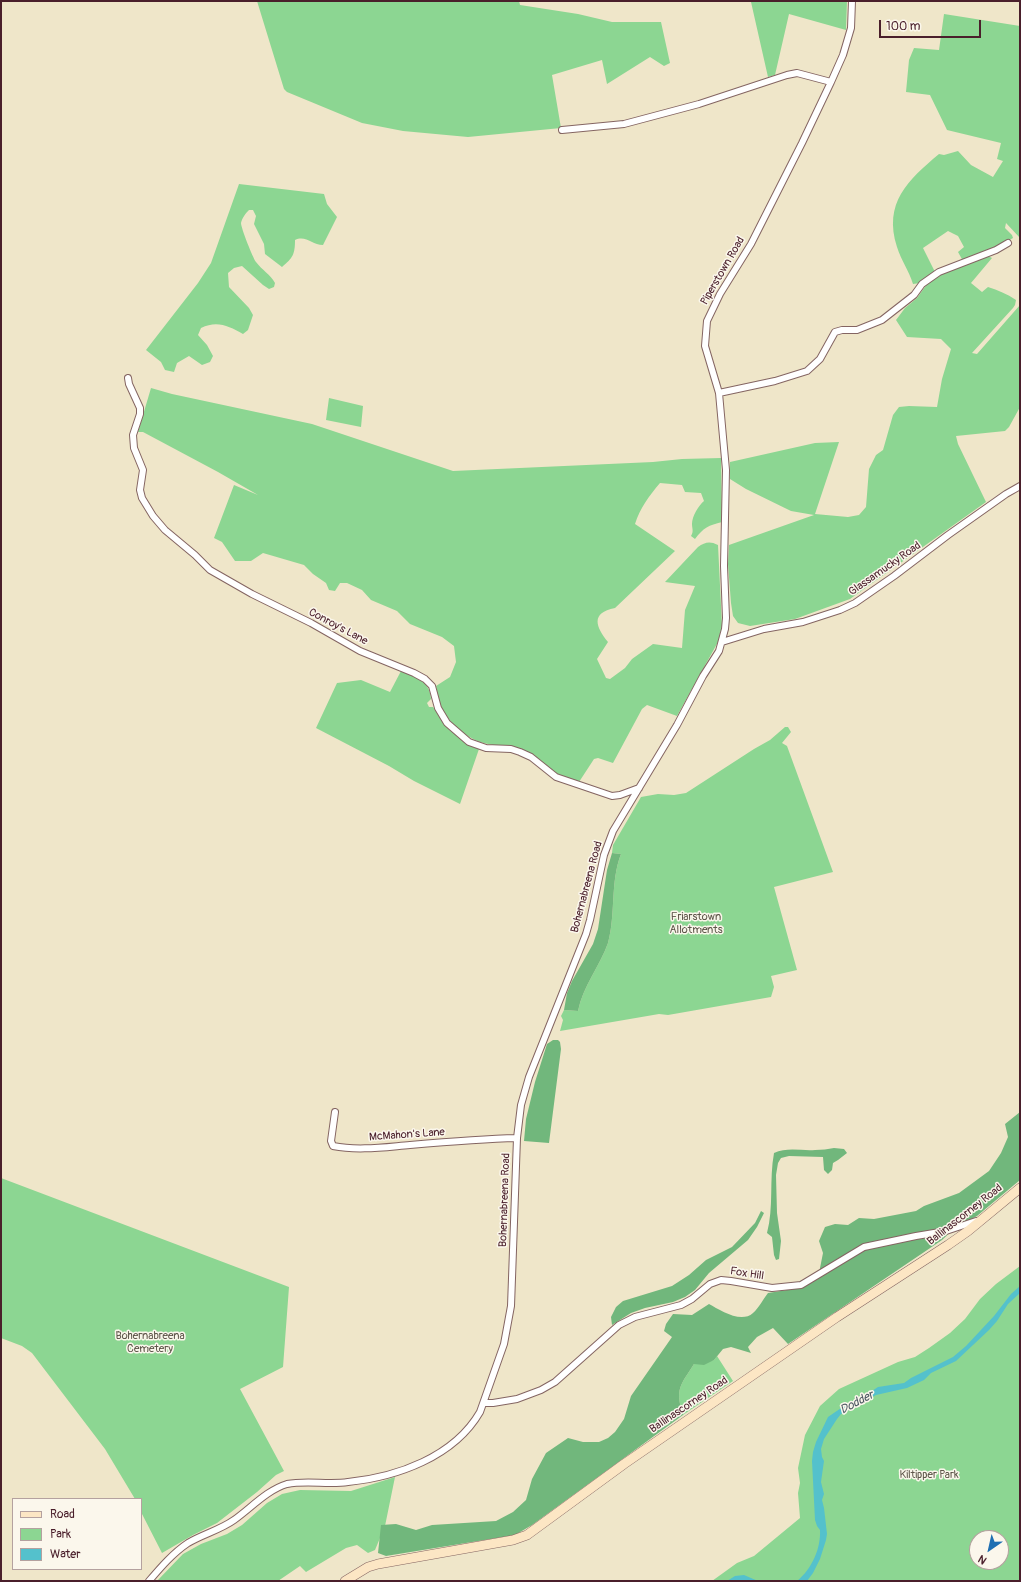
<!DOCTYPE html>
<style>
body{margin:0}
#map{position:relative;width:1021px;height:1582px;overflow:hidden;background:#efe6c9;font-family:Pangolin,sans-serif}
canvas{display:block}
.frame{position:absolute;inset:0;border:2px solid #4a1f2b;pointer-events:none}
.legend{position:absolute;left:12px;top:1498px;width:130px;height:72px;box-sizing:border-box;background:#fbf7ec;border:1px solid #b4a19f;margin:0;padding:5px 7px;list-style:none;font-size:12px;color:#4a1f2b}
.legend li{display:flex;align-items:center;gap:8px;height:20px}
.legend b{width:20px;border:1px solid #b4a19f}
.north{position:absolute;left:969px;top:1530px;width:40px;height:40px;box-sizing:border-box;background:#fbf7ec;border:1px solid #b4a19f;border-radius:50%;rotate:214deg;font-size:11px;font-weight:700;line-height:16px;text-align:center;color:#4a1f2b}
.north::after{content:'';display:block;margin:auto;width:14px;height:18px;background:#1f6fb2;clip-path:polygon(50% 0,100% 100%,50% 72%,0 100%)}
.scale{position:absolute;left:879px;top:20px;width:102px;height:18px;box-sizing:border-box;border:2px solid #4a1f2b;border-top:0;padding-left:5px;font-size:12px;line-height:14px;white-space:nowrap;color:#4a1f2b;-webkit-text-stroke:3px #fbf7ec;paint-order:stroke}
</style>
<div id="map">
<canvas width="1021" height="1582"></canvas>
<div class="frame"></div>
<ul class="legend">
<li><b style="height:5px;background:#fce6c4"></b>Road</li>
<li><b style="height:11px;background:#8cd692"></b>Park</li>
<li><b style="height:11px;background:#54c1cc"></b>Water</li>
</ul>
<div class="north">N</div>
<div class="scale">100 m</div>
</div>
<script>
const ctx = document.querySelector('canvas').getContext('2d');
ctx.lineJoin = 'round';
function paint(path, color) { ctx.fillStyle = color; ctx.fill(path, 'evenodd'); }
function trace(path, color, width, dash) { ctx.strokeStyle = color; ctx.lineWidth = width; ctx.lineCap = dash ? 'butt' : 'round'; ctx.setLineDash(dash || []); ctx.stroke(path); }
function label(font, color, halo, rows, align = 'center') {
  ctx.font = font + ' Pangolin,sans-serif'; ctx.lineWidth = 3; ctx.setLineDash([]); ctx.textBaseline = 'middle'; ctx.strokeStyle = halo; ctx.fillStyle = color; for (const [text, x, y, turn = 0] of rows) {
    ctx.save(); ctx.translate(x, y); ctx.rotate((+turn || 0) * Math.PI / 180); ctx.textAlign = isNaN(turn) ? turn : align; if (halo) ctx.strokeText(text, 0, 0); ctx.fillText(text, 0, 0); ctx.restore();
  }
}
const green = new Path2D(`
 M 257,1 L 519,1 L 520,5 L 578,14 L 612,22 L 661,22 L 670,63 L 664,66 L 650,57 L 607,84 L 602,60 L 552,75 L 561,128 L 468,137 L 403,131 L 362,123 L 287,92 L 284,89 Z
 M 755,1 L 847,1 L 846,30 L 789,14 L 775,75 L 768,77 L 751,2 Z
 M 944,14 L 1020,26 L 1020,238 L 1006,223 L 1005,228 L 1012,235 L 1013,238 L 997,247 L 963,261 L 958,252 L 964,247 L 958,236 L 948,231 L 923,248 L 935,272 L 920,283 L 913,284 C 909,271 901,260 897,247 C 883,203 908,180 939,154 L 944,155 L 958,151 L 971,165 L 993,177 L 1003,161 L 997,159 L 1001,143 L 947,130 L 930,95 L 906,92 L 909,60 L 914,48 L 939,50 Z
 M 239,184 L 324,194 L 327,204 L 337,217 L 323,245 C 312,245 306,235 295,240 C 295,254 293,258 282,267 L 265,254 L 264,244 L 254,224 L 256,216 L 253,210 L 249,210 C 246,213 242,218 241,223 C 241,228 253,258 256,262 C 262,270 270,274 275,283 L 274,287 L 269,289 L 263,285 L 242,266 L 234,268 L 228,273 L 229,287 L 249,308 L 253,315 L 248,330 L 243,334 C 229,326 217,320 201,328 L 198,335 L 207,345 L 213,356 L 210,362 L 202,365 L 189,356 L 177,363 L 174,372 L 165,370 L 161,362 L 146,350 L 198,283 L 211,263 Z
 M 988,256 L 992,258 L 971,283 L 982,292 L 988,287 C 998,290 1007,294 1016,300 L 1015,305 L 1013,308 L 972,353 L 977,354 L 1020,305 L 1020,407 L 1009,427 L 1005,431 L 956,436 L 958,444 L 986,502 L 850,599 L 795,619 L 750,626 L 738,623 L 733,616 L 731,603 L 728,564 L 729,545 L 814,515 L 791,511 L 746,489 L 730,479 L 730,462 L 815,443 L 839,442 L 815,514 L 848,517 L 859,515 L 866,507 L 869,469 L 876,455 L 883,450 L 893,415 L 899,407 L 909,406 L 937,407 L 942,379 L 951,349 L 941,339 L 907,337 L 896,320 L 905,308 L 917,298 L 927,284 L 941,274 Z
 M 151,388 L 172,394 L 312,424 L 453,471 L 653,462 L 682,459 L 721,458 L 722,522 C 709,525 703,528 695,539 L 691,536 C 694,531 692,529 692,524 C 692,516 699,505 704,501 L 701,493 L 685,492 L 682,485 L 660,483 C 649,496 640,508 635,524 L 675,551 L 615,608 C 590,613 596,627 608,642 L 597,659 L 606,678 L 610,679 L 625,668 L 632,659 L 653,644 L 682,648 L 685,610 L 695,586 L 665,582 L 698,547 C 705,542 710,541 718,545 L 722,626 L 718,642 L 677,716 L 647,705 L 642,709 L 613,763 L 598,758 L 594,759 L 579,782 C 570,780 561,777 553,772 C 543,766 535,755 524,750 C 510,745 501,747 488,744 C 467,740 448,723 440,704 C 438,699 437,692 436,686 L 450,677 L 456,662 L 454,646 L 442,637 L 410,624 L 397,611 L 371,600 L 362,590 L 347,583 L 340,583 L 335,591 L 329,590 L 326,583 L 313,574 L 304,565 L 263,553 L 251,561 L 235,561 L 222,542 L 214,538 L 234,485 L 258,495 L 218,472 L 143,432 L 138,432 Z
 M 329,398 L 363,406 L 361,427 L 326,420 Z
 M 401,671 C 416,677 430,681 431,699 L 427,703 L 429,707 L 433,707 L 448,728 L 468,745 L 479,749 L 460,804 L 414,781 L 389,766 L 316,728 L 337,683 L 361,680 L 390,692 Z
 M 785,727 L 788,727 L 791,732 L 782,743 L 787,746 L 833,872 L 774,887 L 797,970 L 771,976 L 774,987 L 771,997 L 668,1015 L 659,1014 L 560,1031 L 563,1020 L 561,1016 L 564,1010 L 578,1011 C 583,986 600,966 608,943 C 616,914 610,882 621,854 L 612,853 L 613,845 L 641,797 L 658,794 L 674,795 L 686,793 L 754,749 L 770,740 Z
 M 1,1178 L 289,1287 L 283,1367 L 240,1389 L 284,1471 L 276,1475 L 257,1492 L 217,1523 L 193,1535 L 162,1553 L 141,1512 L 141,1499 L 135,1499 L 105,1449 L 32,1353 L 22,1346 L 1,1338 Z
 M 1020,1266 L 1020,1581 L 712,1581 L 737,1563 L 754,1556 L 800,1518 L 798,1493 L 800,1483 L 798,1468 L 805,1435 L 820,1406 L 839,1389 L 898,1362 L 915,1357 L 929,1348 L 950,1333 L 965,1319 L 980,1299 L 996,1284 ZM 977,1538 L 1001,1538 L 1001,1562 L 977,1562 Z
 M 717,1356 L 733,1381 L 683,1415 C 675,1389 680,1386 694,1364 L 714,1360 Z
 M 395,1477 L 385,1526 L 375,1550 L 368,1553 L 357,1545 L 346,1548 L 306,1572 L 300,1566 L 278,1581 L 157,1581 L 183,1554 L 201,1544 L 227,1534 L 242,1525 L 267,1503 L 282,1494 L 300,1490 L 351,1491 Z`);
const forest = new Path2D(`
 M 612,853 L 621,854 C 610,882 616,914 608,943 C 600,966 583,986 578,1011 L 564,1010 L 567,993 L 572,981 L 593,944 L 598,929 L 607,870 Z
 M 553,1040 L 558,1040 L 560,1042 L 561,1049 L 549,1143 L 524,1141 L 526,1119 L 535,1082 L 547,1044 Z
 M 1020,1112 L 1020,1180 L 977,1216 L 955,1228 L 942,1240 L 788,1344 L 773,1328 L 757,1337 L 748,1347 L 751,1353 L 731,1347 L 723,1349 L 714,1360 L 704,1365 L 694,1364 C 680,1386 675,1389 683,1415 L 532,1525 L 515,1535 L 386,1556 L 378,1553 L 381,1525 L 396,1524 L 416,1530 L 432,1525 L 496,1521 L 513,1512 L 526,1500 L 532,1479 L 546,1453 L 568,1438 L 583,1442 L 599,1442 L 608,1438 L 615,1432 L 624,1419 L 631,1396 L 672,1337 L 664,1331 L 666,1324 L 673,1314 L 692,1315 L 709,1304 C 720,1310 741,1324 753,1313 C 759,1308 763,1299 768,1293 L 793,1289 L 818,1278 L 823,1253 L 819,1241 L 825,1227 L 835,1224 L 848,1225 L 859,1218 L 874,1219 L 916,1211 L 924,1206 L 959,1193 L 989,1171 L 1001,1153 L 1008,1137 L 1005,1124 Z
 M 834,1148 L 844,1149 L 847,1153 L 838,1160 L 833,1163 L 832,1170 L 828,1174 L 824,1170 L 823,1157 L 789,1156 L 781,1158 L 778,1163 L 776,1175 L 777,1213 L 781,1241 L 779,1259 L 776,1260 L 774,1255 L 772,1237 L 767,1233 C 774,1207 769,1180 774,1153 C 787,1147 801,1151 815,1150 C 822,1150 828,1149 834,1148 Z
 M 761,1211 L 764,1213 L 757,1227 L 748,1240 L 709,1273 L 695,1290 L 685,1297 L 673,1302 L 645,1308 L 631,1313 L 612,1325 L 611,1317 L 616,1307 L 623,1301 L 672,1286 L 689,1275 L 706,1260 L 732,1247 L 755,1223 Z`);
const water = new Path2D(`
 M 1020,1286 L 1020,1293 L 1008,1304 L 997,1321 L 989,1330 L 956,1361 L 931,1373 L 924,1380 L 907,1388 L 876,1395 L 841,1414 L 837,1419 L 824,1439 L 821,1449 L 822,1457 L 824,1461 L 821,1482 L 824,1494 L 822,1500 L 824,1508 L 827,1534 L 826,1540 L 820,1559 L 813,1573 L 807,1581 L 797,1581 C 812,1569 821,1548 820,1530 L 817,1526 L 815,1520 L 812,1461 L 813,1452 L 816,1442 L 828,1417 L 847,1404 L 866,1395 L 878,1387 L 904,1383 L 911,1378 L 953,1357 L 966,1346 L 994,1316 L 1011,1294 Z
 M 744,1575 L 758,1581 L 727,1581 L 735,1576 Z`);
const minor = new Path2D(`
 M 562,130 L 624,124 L 699,104 L 787,75 L 797,73 L 831,82
 M 128,378 L 129,384 L 140,408 L 140,414 L 133,435 L 134,448 L 143,470 L 140,490 L 142,498 L 153,516 L 165,530 L 195,555 L 210,570 L 252,594 L 311,623 L 360,651 L 414,673 L 425,679 L 432,686 L 438,708 L 447,723 L 469,742 L 486,748 L 511,749 L 520,752 L 531,757 L 556,777 L 612,796 L 620,795 L 639,788
 M 719,393 L 775,381 L 807,371 L 820,359 L 835,332 L 842,330 L 857,330 L 882,320 L 914,295 L 922,284 L 939,272 L 996,250 L 1008,243
 M 722,642 L 764,629 L 803,622 L 840,610 L 855,603 L 894,576 L 948,535 L 1006,494 L 1020,486
 M 335,1112 L 331,1141 L 333,1146 C 358,1151 385,1147 410,1145 C 445,1142 481,1139 517,1138
 M 484,1403 L 493,1403 L 517,1399 L 541,1390 L 555,1382 L 619,1325 L 635,1317 L 681,1305 L 692,1299 L 710,1284 L 721,1280 L 731,1281 L 772,1288 L 801,1285 L 864,1247 L 916,1236 L 946,1231 L 976,1221
 M 149,1581 C 161,1567 173,1553 188,1543 C 203,1534 220,1530 234,1520 C 251,1508 267,1490 287,1484 C 307,1480 328,1485 348,1482 C 397,1477 454,1457 480,1412 L 504,1344 L 511,1306 L 517,1138 L 521,1105 L 529,1077 L 586,934 L 590,920 L 604,855 L 613,831 L 677,725 L 703,676 L 719,651 L 725,629 L 726,618 L 724,566 L 726,470 L 719,393 L 705,346 L 707,321 L 720,294 L 751,244 L 802,143 L 831,82 L 843,55 L 851,28 L 852,1`);
const secondary = new Path2D(`
 M 345,1581 L 368,1567 L 378,1564 L 513,1540 L 527,1535 L 624,1464 L 837,1317 L 948,1245 L 968,1231 L 1020,1188`);
const streetNames = [
 ["Piperstown Road",723,271,-60],
 ["Glassamucky Road",885,569,-35],
 ["Conroy's Lane",338,627,28],
 ["Bohernabreena Road",587,887,-75],
 ["McMahon's Lane",407,1135,-4],
 ["Bohernabreena Road",505,1200,-88],
 ["Ballinascorney Road",965,1215,-38],
 ["Fox Hill",747,1274,9],
 ["Ballinascorney Road",689,1405,-34]
];
const parkNames = [
 ["Friarstown",696,917],
 ["Allotments",696,930],
 ["Bohernabreena",150,1336],
 ["Cemetery",150,1349],
 ["Kiltipper Park",929,1475]
];
const waterNames = [
 ["Dodder",857,1403,-28]
];
paint(green, '#8cd692');
paint(forest, '#71b77c');
paint(water, '#54c1cc');
trace(minor, '#846562', 8);
trace(secondary, '#846562', 10);
trace(minor, '#fff', 6);
trace(secondary, '#fce6c4', 9);
label('11px', '#4a1f2b', '#fbf7ec', streetNames);
label('11px', '#5e564a', '#fbf7ec', parkNames);
label('italic 12px', '#4e5863', '#fbf7ec', waterNames);
</script>
